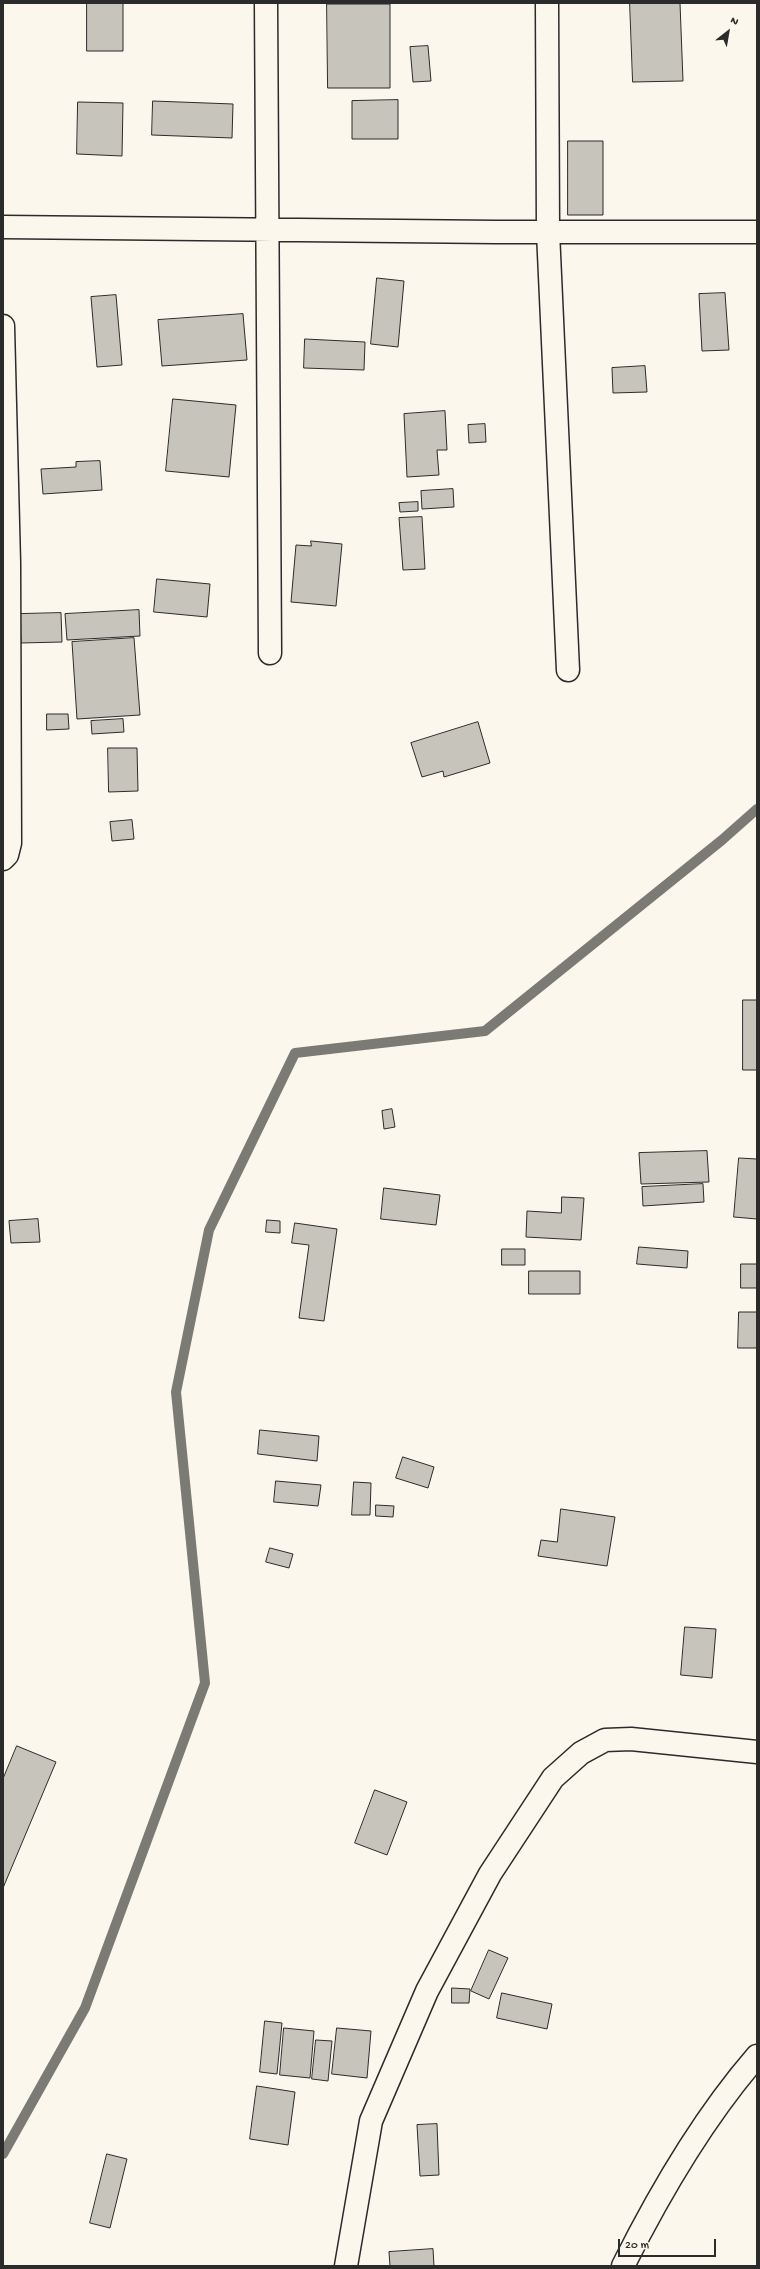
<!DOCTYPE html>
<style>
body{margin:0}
#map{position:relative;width:760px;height:2269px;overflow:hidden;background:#fbf7ec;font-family:"Gochi Hand",sans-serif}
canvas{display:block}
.frame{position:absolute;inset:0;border:4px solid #2b2b2b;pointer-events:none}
.north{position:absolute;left:708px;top:12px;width:40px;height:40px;-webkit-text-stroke:3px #fbf7ec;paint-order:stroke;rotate:31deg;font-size:11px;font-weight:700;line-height:16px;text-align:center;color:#2b2b2b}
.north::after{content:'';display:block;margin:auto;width:14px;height:18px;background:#2b2b2b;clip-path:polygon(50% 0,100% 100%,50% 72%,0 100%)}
.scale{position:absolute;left:618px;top:2239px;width:98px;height:18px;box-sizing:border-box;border:2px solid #2b2b2b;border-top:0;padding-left:5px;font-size:12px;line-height:14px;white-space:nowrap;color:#2b2b2b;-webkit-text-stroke:3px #fbf7ec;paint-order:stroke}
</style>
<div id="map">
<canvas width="760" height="2269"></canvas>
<div class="frame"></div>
<div class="north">N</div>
<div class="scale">20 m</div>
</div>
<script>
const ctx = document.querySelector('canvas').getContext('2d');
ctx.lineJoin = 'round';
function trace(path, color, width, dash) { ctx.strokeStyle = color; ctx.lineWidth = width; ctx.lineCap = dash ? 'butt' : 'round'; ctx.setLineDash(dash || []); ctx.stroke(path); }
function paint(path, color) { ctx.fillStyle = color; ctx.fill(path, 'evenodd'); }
const stream = new Path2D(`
 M 3,2154 L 85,2008 L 205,1683 L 176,1392 L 209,1230 L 295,1053 L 485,1031 L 722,840 L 757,809`);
const building = new Path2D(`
 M 87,3 L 123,3 L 123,51 L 87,51 Z
 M 630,3 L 680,3 L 683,81 L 633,82 Z
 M 327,4 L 390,4 L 390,88 L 328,88 Z
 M 428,46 L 431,81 L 413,82 L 410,47 Z
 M 398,100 L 398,139 L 352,139 L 352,101 Z
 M 153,101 L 233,104 L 232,138 L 152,135 Z
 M 78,102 L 123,103 L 122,156 L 77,154 Z
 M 568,141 L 603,141 L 603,215 L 568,215 Z
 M 377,278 L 404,281 L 398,347 L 371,344 Z
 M 725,293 L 729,350 L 702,351 L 699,294 Z
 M 116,295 L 122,365 L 97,367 L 91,297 Z
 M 243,314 L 247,360 L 162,366 L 158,320 Z
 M 305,339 L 365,342 L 364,370 L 304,368 Z
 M 645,366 L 647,392 L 613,393 L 612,368 Z
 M 173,399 L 236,405 L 229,477 L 166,471 Z
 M 445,411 L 447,450 L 437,450 L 439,475 L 407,477 L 404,414 Z
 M 485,424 L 486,442 L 469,443 L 468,425 Z
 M 100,461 L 102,490 L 43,494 L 41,469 L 76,467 L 76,462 Z
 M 453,489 L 454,507 L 422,509 L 421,491 Z
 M 418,502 L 418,511 L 400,512 L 399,503 Z
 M 422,517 L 425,569 L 403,570 L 399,518 Z
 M 311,541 L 342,544 L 336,606 L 291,602 L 296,545 L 311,546 Z
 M 157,579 L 210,584 L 207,617 L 154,612 Z
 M 139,610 L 140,636 L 67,640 L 65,614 Z
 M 61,613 L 62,642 L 21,643 L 20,614 Z
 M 134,638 L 140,715 L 77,719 L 72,642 Z
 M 47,714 L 68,714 L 69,729 L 47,730 Z
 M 123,719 L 124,732 L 92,734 L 91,721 Z
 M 478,722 L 490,763 L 444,777 L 443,771 L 422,777 L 411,743 Z
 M 108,748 L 137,748 L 138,791 L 109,792 Z
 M 132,820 L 134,839 L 112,841 L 110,822 Z
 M 743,1000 L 757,1000 L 757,1070 L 743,1070 Z
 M 392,1109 L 395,1127 L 384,1129 L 382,1111 Z
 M 707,1151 L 709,1182 L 641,1184 L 639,1153 Z
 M 739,1158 L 757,1159 L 757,1219 L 734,1217 Z
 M 703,1184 L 704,1202 L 643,1206 L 642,1187 Z
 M 384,1188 L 440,1195 L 436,1225 L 381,1219 Z
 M 562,1197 L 584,1198 L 581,1240 L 526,1237 L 527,1211 L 561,1213 Z
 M 38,1219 L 40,1242 L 11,1243 L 9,1221 Z
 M 267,1220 L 280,1221 L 280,1233 L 266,1232 Z
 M 295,1223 L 337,1229 L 324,1321 L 299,1318 L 309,1245 L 292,1243 Z
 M 639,1247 L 688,1251 L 687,1268 L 637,1264 Z
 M 502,1249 L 525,1249 L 525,1265 L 502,1265 Z
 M 741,1264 L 757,1264 L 757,1288 L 741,1288 Z
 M 529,1271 L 580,1271 L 580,1294 L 529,1294 Z
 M 739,1312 L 757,1312 L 757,1348 L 738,1348 Z
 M 260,1430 L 319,1436 L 317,1461 L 258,1454 Z
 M 403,1457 L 434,1467 L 428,1488 L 396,1478 Z
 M 276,1481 L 321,1485 L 318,1506 L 274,1502 Z
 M 354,1482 L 371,1483 L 370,1515 L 352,1515 Z
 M 376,1505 L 394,1506 L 393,1517 L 376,1516 Z
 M 561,1509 L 615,1517 L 607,1566 L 538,1556 L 541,1540 L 557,1542 Z
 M 270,1548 L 293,1554 L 289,1568 L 266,1562 Z
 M 685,1627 L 716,1629 L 712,1678 L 681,1675 Z
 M 17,1746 L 56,1762 L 3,1888 L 3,1779 Z
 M 375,1790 L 407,1802 L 387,1855 L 355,1843 Z
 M 489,1950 L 508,1958 L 489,1999 L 471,1991 Z
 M 452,1988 L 470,1989 L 469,2003 L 452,2003 Z
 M 502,1993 L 552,2004 L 547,2029 L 497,2018 Z
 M 265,2021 L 282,2023 L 277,2074 L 260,2072 Z
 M 284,2028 L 314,2031 L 310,2078 L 280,2075 Z
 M 337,2028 L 371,2031 L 367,2078 L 332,2074 Z
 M 316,2040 L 332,2041 L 328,2081 L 312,2079 Z
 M 257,2086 L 295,2092 L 288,2145 L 250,2139 Z
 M 437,2124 L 439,2175 L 420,2176 L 417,2125 Z
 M 107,2154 L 127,2159 L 110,2228 L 90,2223 Z
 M 433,2249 L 434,2266 L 390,2266 L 389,2252 Z`);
const minor = new Path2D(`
 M 266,3 L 270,653
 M 547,3 L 548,232 L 568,670
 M 3,227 L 496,232 L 757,232
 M 3,326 L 9,563 L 10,843 L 7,855 L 3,859
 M 346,2266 L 371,2121 L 427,1991 L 490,1874 L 553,1778 L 581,1753 L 605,1740 L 631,1739 L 757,1752
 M 623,2266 C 659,2194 704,2117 757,2056`);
trace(stream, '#7b7a75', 10);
paint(building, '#c7c4bc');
trace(building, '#2b2b2b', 1);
trace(minor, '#2b2b2b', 25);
trace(minor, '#fbf7ec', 22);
</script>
